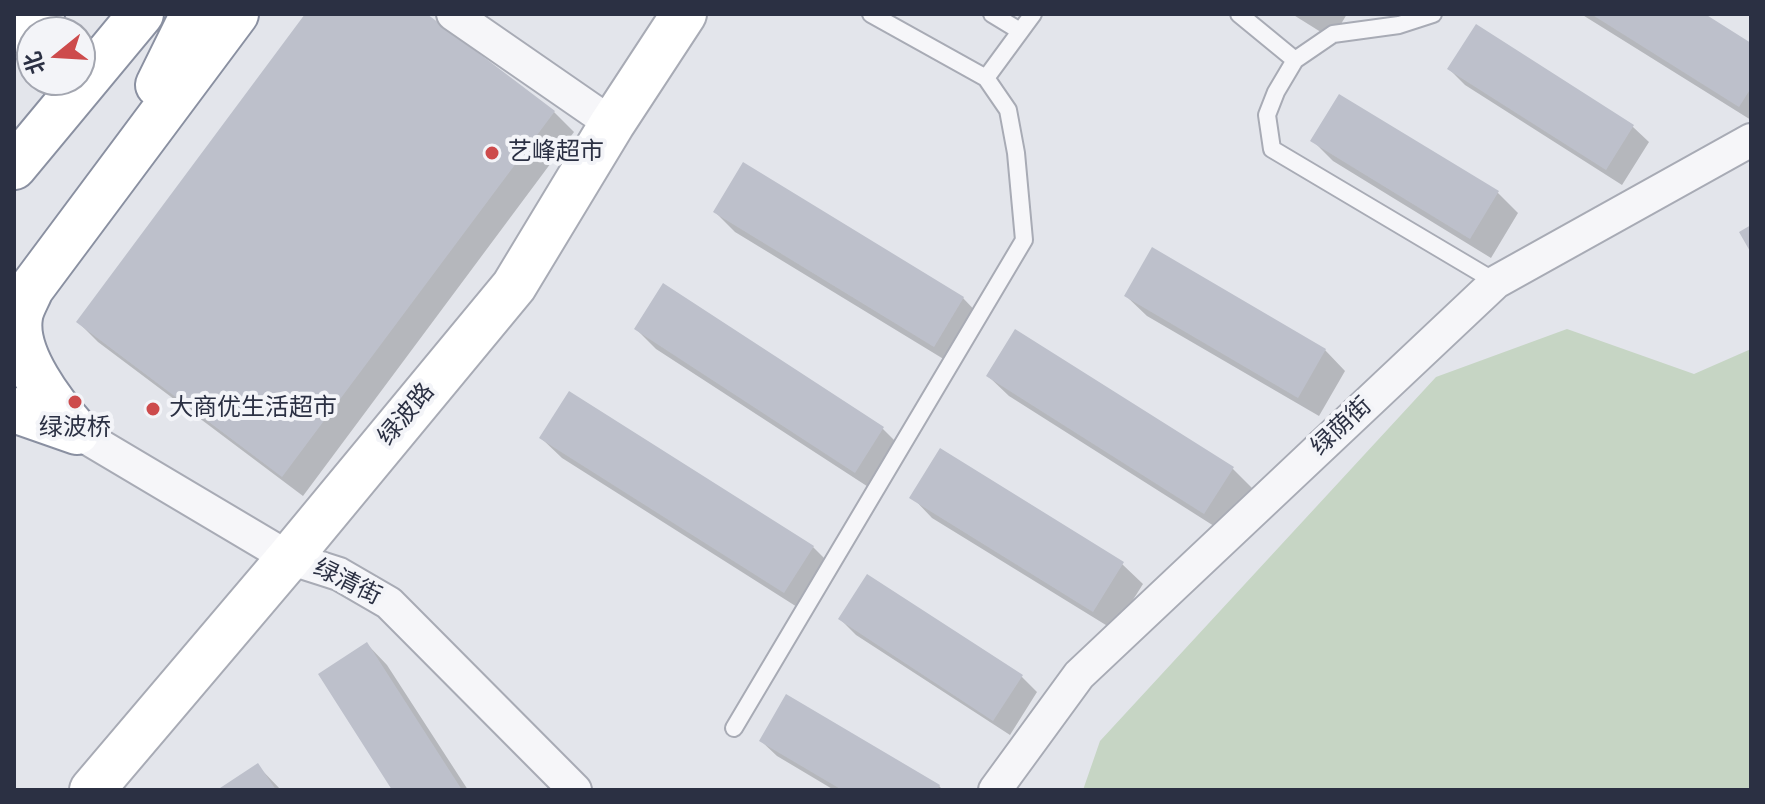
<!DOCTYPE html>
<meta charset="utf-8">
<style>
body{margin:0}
#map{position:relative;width:1765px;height:804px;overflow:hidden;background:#e3e5eb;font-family:"DM Sans","Noto Sans SC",sans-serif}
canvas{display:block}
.frame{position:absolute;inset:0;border:16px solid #2b3043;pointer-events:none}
.north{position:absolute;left:16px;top:16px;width:80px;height:80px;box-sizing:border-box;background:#f3f4f8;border:2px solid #a3a6b0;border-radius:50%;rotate:252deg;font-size:22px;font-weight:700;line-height:32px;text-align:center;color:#2b3043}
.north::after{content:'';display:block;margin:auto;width:28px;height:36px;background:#cd4b4c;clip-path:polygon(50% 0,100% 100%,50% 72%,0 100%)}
</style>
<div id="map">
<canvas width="1765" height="804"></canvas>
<div class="frame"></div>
<div class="north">北</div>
</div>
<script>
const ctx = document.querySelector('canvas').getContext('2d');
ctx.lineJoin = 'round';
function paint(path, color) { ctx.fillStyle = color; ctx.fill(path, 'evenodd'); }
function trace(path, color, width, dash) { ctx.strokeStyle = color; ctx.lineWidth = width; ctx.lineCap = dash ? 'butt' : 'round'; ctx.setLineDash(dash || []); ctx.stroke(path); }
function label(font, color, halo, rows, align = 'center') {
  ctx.font = font + ' "DM Sans","Noto Sans SC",sans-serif'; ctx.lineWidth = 8; ctx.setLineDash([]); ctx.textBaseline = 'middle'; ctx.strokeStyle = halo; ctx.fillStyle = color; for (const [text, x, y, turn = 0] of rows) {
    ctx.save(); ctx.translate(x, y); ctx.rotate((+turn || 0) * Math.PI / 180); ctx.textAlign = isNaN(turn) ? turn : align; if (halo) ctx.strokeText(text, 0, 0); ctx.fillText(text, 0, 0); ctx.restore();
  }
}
const green = new Path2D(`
 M 1567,329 L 1694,374 L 1751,349 L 1751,790 L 1083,790 L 1100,741 L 1436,377 Z`);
const shadow = new Path2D(`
 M 307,14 L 423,14 L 554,112 L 574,132 L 303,496 L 98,342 L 78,322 Z
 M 1292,14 L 1347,14 L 1332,39 Z
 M 1581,14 L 1701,14 L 1751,45 L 1751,120 Z
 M 1476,27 L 1633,127 L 1649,142 L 1622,185 L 1465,85 L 1449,69 Z
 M 1313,141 L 1498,193 L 1518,213 L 1491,258 L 1333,161 Z
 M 744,165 L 963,298 L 983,319 L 955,366 L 735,232 L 715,212 Z
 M 1126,296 L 1325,350 L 1345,371 L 1319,416 L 1147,316 Z
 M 636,329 L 883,429 L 903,449 L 876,492 L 656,349 Z
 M 988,376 L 1233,469 L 1253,489 L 1225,533 L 1009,396 Z
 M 541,438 L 813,547 L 833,567 L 805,612 L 562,458 Z
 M 912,497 L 1122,564 L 1143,584 L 1114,630 L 932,518 Z
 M 840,619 L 1022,677 L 1037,692 L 1010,735 L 856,635 Z
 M 367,644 L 387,665 L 468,790 L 395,790 Z
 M 761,741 L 939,786 L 943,790 L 834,790 L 777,756 Z
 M 258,766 L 281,790 L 220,790 Z`);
const building = new Path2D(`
 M 305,14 L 427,14 L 555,111 L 282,477 L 76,322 Z
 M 1591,14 L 1705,14 L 1751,43 L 1751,88 L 1739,107 Z
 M 1476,24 L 1634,125 L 1606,170 L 1447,69 Z
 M 1339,94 L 1499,191 L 1470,239 L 1310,141 Z
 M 743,162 L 964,297 L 934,347 L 713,212 Z
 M 1751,225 L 1751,253 L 1739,232 Z
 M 1152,247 L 1326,349 L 1298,398 L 1124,296 Z
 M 663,283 L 884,427 L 855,473 L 634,329 Z
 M 1015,329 L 1234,467 L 1204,514 L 986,376 Z
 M 569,391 L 814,546 L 784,593 L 539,438 Z
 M 940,448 L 1124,562 L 1093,612 L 909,498 Z
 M 867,574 L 1023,675 L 993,721 L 838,619 Z
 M 367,642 L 462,790 L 392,790 L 318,674 Z
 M 786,694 L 940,785 L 937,790 L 842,790 L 759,741 Z
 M 258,763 L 276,790 L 217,790 Z`);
const lane = new Path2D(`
 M 871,14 L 986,78 L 1033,14
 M 992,14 L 1020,31
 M 1239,14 L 1295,60 L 1333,34 L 1399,25 L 1433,14
 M 1295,60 L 1276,92 L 1267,115 L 1272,149 L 1496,282
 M 734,728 L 1024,240 L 1016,153 L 1008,110 L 986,78`);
const street = new Path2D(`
 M 453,14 L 612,124
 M 77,432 L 289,558 L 339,574 L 389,603 L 575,790
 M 995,790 L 1079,675 L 1496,282 L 1751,140`);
const secondary = new Path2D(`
 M 92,790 L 289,558 L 514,286 L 612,124 L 684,14`);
const highway = new Path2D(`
 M 14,36 L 42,14
 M 158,85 L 193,14
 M 14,167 L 141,14
 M 14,410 L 77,432
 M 77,432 C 53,405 14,355 20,317 C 21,308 28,297 31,289 L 236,14`);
const markers = [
 [492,153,8,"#cd4b4c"],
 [75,402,8,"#cd4b4c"],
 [153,409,8,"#cd4b4c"]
];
const poiNames = [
 ["艺峰超市",508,153],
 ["大商优生活超市",169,409],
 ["绿波桥",75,429,"center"]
];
const streetNames = [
 ["绿波路",407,415,-50],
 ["绿荫街",1342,427,-43],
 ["绿清街",347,583,26]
];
paint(green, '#c6d5c4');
paint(shadow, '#0003');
paint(building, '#bdc0cb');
trace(lane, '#a8abb5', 20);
trace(street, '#a8abb5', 36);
trace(secondary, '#a8abb5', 48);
trace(highway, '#8a90a1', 48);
trace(lane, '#f6f6f9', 16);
trace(street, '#f6f6f9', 32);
trace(secondary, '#fff', 44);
trace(highway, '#fff', 44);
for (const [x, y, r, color] of markers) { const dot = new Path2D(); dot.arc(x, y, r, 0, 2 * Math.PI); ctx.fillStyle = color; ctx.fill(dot); trace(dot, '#f3f4f8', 3); }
label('24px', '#2b3043', '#f3f4f8', poiNames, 'left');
label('24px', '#2b3043', '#f3f4f8', streetNames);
</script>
